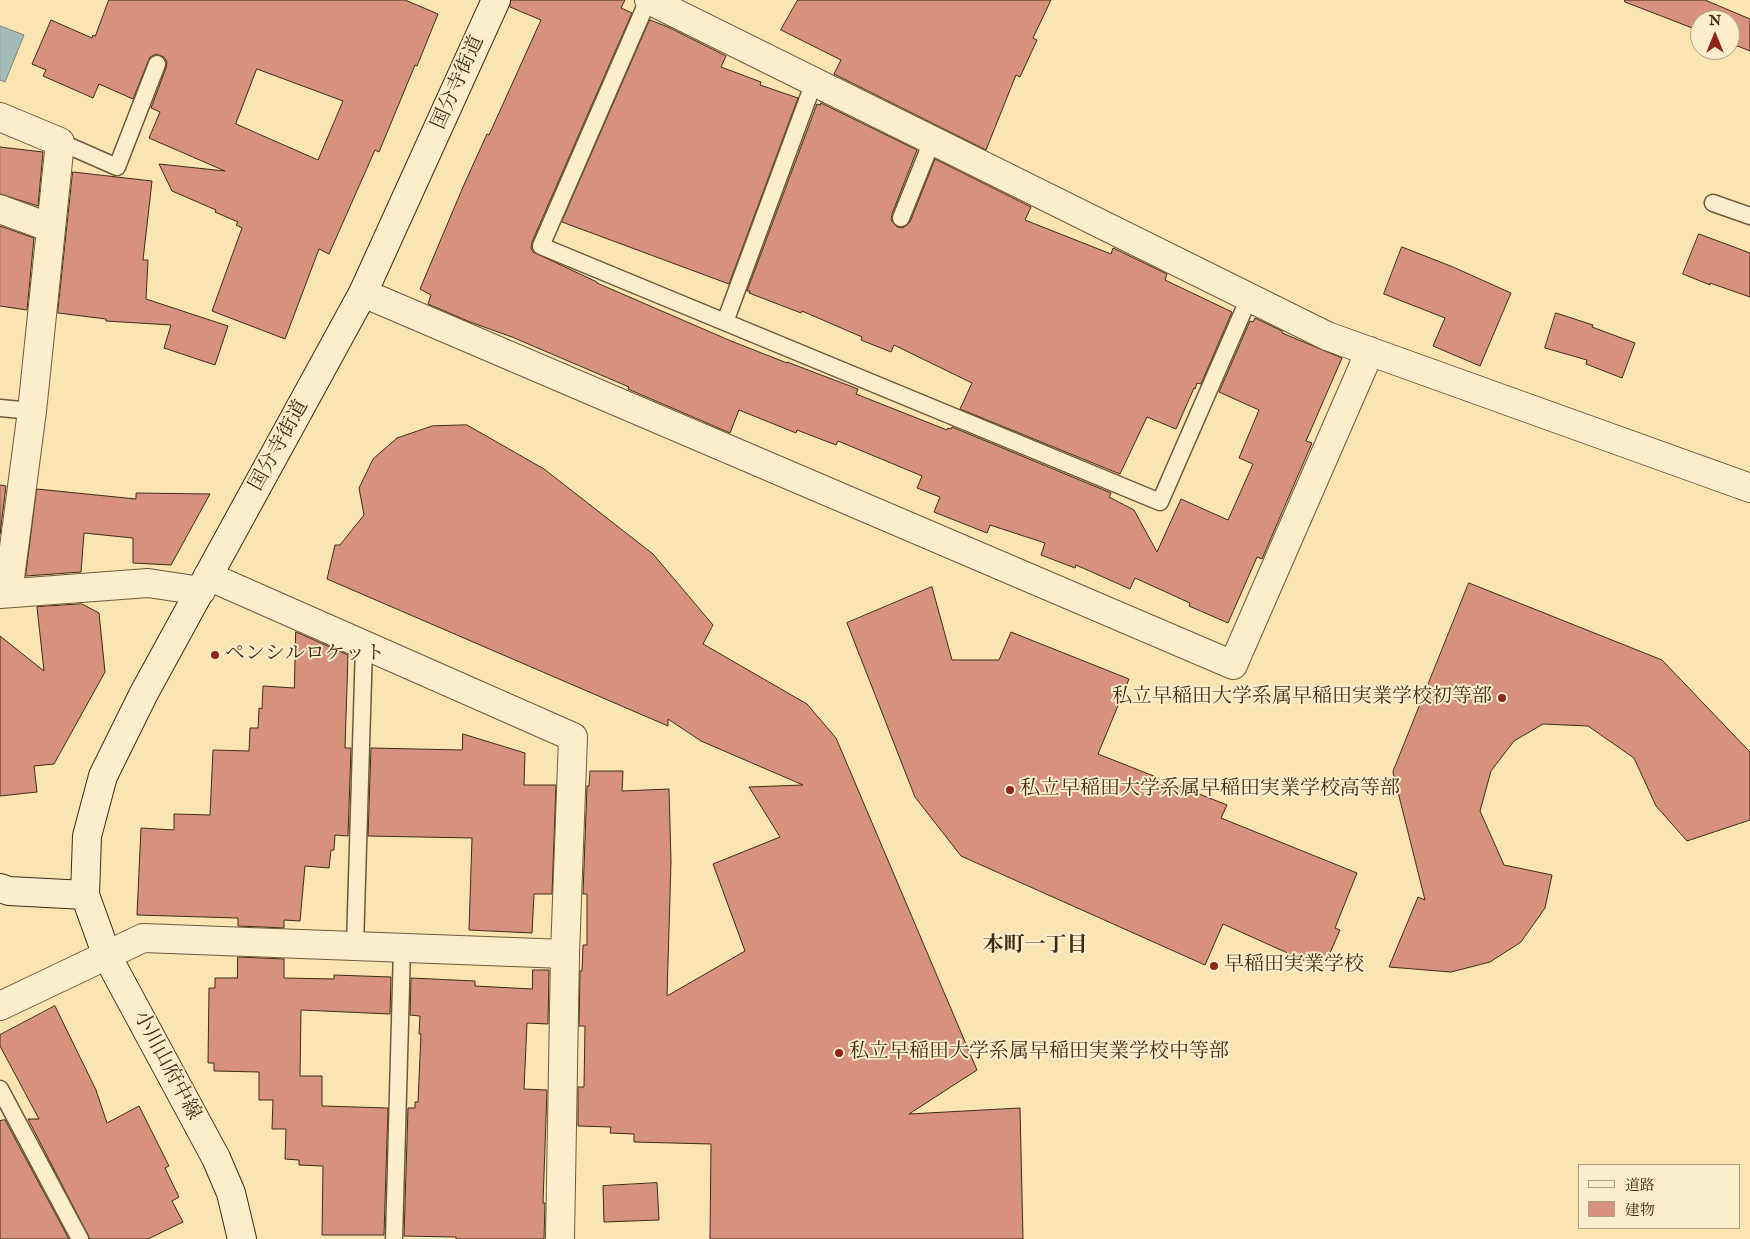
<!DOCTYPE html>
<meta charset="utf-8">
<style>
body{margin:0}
#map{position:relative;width:1750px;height:1239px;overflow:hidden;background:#fae4b1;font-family:"IM FELL English","Noto Serif JP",serif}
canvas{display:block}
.legend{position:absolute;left:1578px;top:1164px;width:162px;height:65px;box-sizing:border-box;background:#fcedcc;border:1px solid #b0a082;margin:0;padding:6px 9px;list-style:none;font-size:15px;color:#3f2c14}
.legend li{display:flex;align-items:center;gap:10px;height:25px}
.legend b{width:25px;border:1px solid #b0a082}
.north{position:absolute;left:1690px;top:10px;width:50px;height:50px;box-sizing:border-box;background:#fcedcc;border:1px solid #b0a082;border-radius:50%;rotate:0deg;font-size:14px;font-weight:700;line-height:20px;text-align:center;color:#3f2c14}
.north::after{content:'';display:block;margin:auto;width:18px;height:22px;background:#8f2418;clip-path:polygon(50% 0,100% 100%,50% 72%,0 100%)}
</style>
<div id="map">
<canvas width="1750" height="1239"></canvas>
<ul class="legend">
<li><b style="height:6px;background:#fcedcc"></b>道路</li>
<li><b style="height:14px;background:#d6917f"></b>建物</li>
</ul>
<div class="north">N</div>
</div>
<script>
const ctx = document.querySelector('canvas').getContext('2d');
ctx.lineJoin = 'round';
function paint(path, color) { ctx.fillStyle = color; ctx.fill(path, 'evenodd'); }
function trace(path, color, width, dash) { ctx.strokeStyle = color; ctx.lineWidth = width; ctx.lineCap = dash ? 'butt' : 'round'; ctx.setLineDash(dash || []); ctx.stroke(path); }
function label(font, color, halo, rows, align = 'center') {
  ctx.font = font + ' "IM FELL English","Noto Serif JP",serif'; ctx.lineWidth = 4; ctx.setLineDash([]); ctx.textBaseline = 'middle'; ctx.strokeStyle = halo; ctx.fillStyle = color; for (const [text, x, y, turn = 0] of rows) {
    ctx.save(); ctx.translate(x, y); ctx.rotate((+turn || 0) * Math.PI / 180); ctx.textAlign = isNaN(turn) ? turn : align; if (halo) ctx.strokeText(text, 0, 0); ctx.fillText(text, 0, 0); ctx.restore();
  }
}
const water = new Path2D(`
 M 0,26 L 24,35 L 5,82 L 0,80 Z`);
const building = new Path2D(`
 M 109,0 L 405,0 L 438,14 L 417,66 L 415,65 L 379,152 L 375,150 L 329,254 L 319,249 L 285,339 L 212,311 L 242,228 L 236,225 L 238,222 L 215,212 L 216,210 L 172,191 L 159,164 L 225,171 L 149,138 L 160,112 L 151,108 L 166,68 L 167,62 L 164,57 L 156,54 L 150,57 L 133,99 L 99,84 L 93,98 L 43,76 L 46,70 L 32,64 L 51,20 L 92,38 L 93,35 L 95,36 ZM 257,69 L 343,101 L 318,160 L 236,124 Z
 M 511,0 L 625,0 L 621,8 L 632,13 L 532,242 L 531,248 L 533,252 L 597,282 L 597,283 L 731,341 L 787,363 L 787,362 L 858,389 L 856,394 L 947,430 L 948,428 L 951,429 L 952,427 L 1111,493 L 1109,497 L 1134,510 L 1157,552 L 1181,499 L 1228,520 L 1253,464 L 1239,458 L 1259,410 L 1219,392 L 1250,321 L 1253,322 L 1255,318 L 1282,331 L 1282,333 L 1342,358 L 1306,441 L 1312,443 L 1277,524 L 1262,559 L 1257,557 L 1228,623 L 1189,606 L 1190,603 L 1135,578 L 1130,589 L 1076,565 L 1075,568 L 1041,555 L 1045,543 L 990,525 L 987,533 L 934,512 L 940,497 L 917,488 L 922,476 L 838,441 L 836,445 L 797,430 L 796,433 L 739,410 L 730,433 L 628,389 L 629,387 L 512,337 L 470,322 L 428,304 L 431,295 L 420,289 L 463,187 L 487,134 L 489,135 L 541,20 L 510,7 Z
 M 798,0 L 1051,0 L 1033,38 L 1037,40 L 1020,77 L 1016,75 L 986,150 L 834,74 L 841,60 L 781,30 Z
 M 1625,0 L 1705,0 L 1750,19 L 1750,51 L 1730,43 L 1730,20 L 1700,20 L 1700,31 L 1625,2 Z
 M 650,20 L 668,27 L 726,56 L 721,67 L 761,82 L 760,85 L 798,98 L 729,284 L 562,222 Z
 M 821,103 L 917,150 L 892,214 L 891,220 L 897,227 L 903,228 L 910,222 L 935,159 L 1031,207 L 1025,220 L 1111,254 L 1113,248 L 1167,274 L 1165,280 L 1232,312 L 1201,384 L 1197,383 L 1195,389 L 1194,388 L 1176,429 L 1147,417 L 1120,474 L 960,409 L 972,383 L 894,345 L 891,352 L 861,340 L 862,337 L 802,311 L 801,313 L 749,293 L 750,291 L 747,291 L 817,104 L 820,105 Z
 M 0,147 L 43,152 L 38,206 L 0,194 Z
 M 73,172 L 152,181 L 143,260 L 148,260 L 146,299 L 228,326 L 215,365 L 164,348 L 171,325 L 106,321 L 106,319 L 58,313 Z
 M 0,226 L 34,238 L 27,310 L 0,306 Z
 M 1699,234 L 1750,253 L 1750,297 L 1710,283 L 1710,285 L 1683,274 Z
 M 1402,247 L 1453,267 L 1511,293 L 1480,366 L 1433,346 L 1445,318 L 1384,294 Z
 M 1556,313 L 1593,325 L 1592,327 L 1635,343 L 1622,378 L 1586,364 L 1587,360 L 1545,348 Z
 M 467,425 L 544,469 L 653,554 L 713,625 L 703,644 L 807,704 L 836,738 L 977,1070 L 909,1114 L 1020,1108 L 1023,1239 L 710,1239 L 711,1144 L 634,1142 L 634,1134 L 610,1133 L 611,1127 L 578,1126 L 578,1087 L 584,1087 L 585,1026 L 579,1026 L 580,971 L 582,971 L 583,945 L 587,945 L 587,894 L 583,894 L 587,786 L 589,786 L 590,771 L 623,771 L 622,791 L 669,789 L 671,862 L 667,996 L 745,951 L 713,864 L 780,837 L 749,787 L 803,785 L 701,741 L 668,719 L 668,726 L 327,579 L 335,545 L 340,545 L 364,515 L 359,488 L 373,459 L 397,438 L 432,426 Z
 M 0,485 L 6,486 L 0,534 Z
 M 37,489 L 136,499 L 136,493 L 210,494 L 171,565 L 133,563 L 133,538 L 84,533 L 81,572 L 26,576 Z
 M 1469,583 L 1662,660 L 1750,752 L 1750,820 L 1687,841 L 1656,806 L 1634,758 L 1588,726 L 1543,724 L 1514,741 L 1491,771 L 1480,811 L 1504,865 L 1552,875 L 1545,908 L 1521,942 L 1490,962 L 1451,972 L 1389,967 L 1418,897 L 1425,900 L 1393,772 Z
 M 932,587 L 952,660 L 999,660 L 1011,632 L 1129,679 L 1098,754 L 1227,805 L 1221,818 L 1357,873 L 1335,928 L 1340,930 L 1323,969 L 1223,924 L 1205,965 L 961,856 L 915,797 L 847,623 Z
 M 82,604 L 99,613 L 105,672 L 54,764 L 34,766 L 37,792 L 0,796 L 0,636 L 44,671 L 37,607 Z
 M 296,632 L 348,655 L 345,748 L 351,748 L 348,836 L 335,835 L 334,850 L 331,850 L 329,868 L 305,866 L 300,921 L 284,920 L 284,928 L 238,926 L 238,918 L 137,915 L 141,828 L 174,830 L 174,814 L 210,815 L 213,750 L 249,751 L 250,728 L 258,728 L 259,708 L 262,709 L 263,686 L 294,688 Z
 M 463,734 L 525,753 L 524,785 L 556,785 L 552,894 L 534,894 L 532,933 L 469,930 L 472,838 L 368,836 L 371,748 L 462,750 Z
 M 238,957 L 284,959 L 284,978 L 334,979 L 334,975 L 391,977 L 390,1014 L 301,1010 L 300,1076 L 322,1076 L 322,1106 L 388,1108 L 384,1235 L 322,1235 L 323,1166 L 299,1165 L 299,1160 L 285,1159 L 286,1129 L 272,1129 L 273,1100 L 259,1100 L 259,1072 L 214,1071 L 214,1063 L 208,1063 L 209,988 L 215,988 L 215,978 L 237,978 Z
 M 533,970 L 549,970 L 548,1024 L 527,1023 L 524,1089 L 547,1090 L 543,1203 L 545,1203 L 544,1239 L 456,1239 L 456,1237 L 404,1236 L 408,1108 L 415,1108 L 415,1102 L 418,1102 L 421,1034 L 419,1034 L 420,1016 L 410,1015 L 411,978 L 475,981 L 475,986 L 532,989 Z
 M 55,1006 L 96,1090 L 107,1123 L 139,1106 L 169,1166 L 165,1168 L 179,1197 L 172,1201 L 183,1222 L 148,1239 L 90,1239 L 28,1119 L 39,1119 L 0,1046 L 0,1035 Z
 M 5,1120 L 69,1239 L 0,1239 L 0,1121 Z
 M 657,1183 L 659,1220 L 604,1222 L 603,1186 Z`);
const lane = new Path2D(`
 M 648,0 L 541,246 L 1160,502 L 1249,298
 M 60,142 L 117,167 L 157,64
 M 1713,203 L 1750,216
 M 901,218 L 932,141
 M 725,322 L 814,82
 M 0,408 L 32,411
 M 355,946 L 364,646
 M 0,1089 L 80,1239
 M 394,1239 L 402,948`);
const street = new Path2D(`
 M 649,0 L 1327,336 L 1750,488
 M 0,117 L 60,142 L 32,411 L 8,593
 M 0,209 L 51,228
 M 363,293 L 1233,665 L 1370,351
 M 208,576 L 573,737 L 565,954 L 560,1239
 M 0,594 L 148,583 L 201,591
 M 0,1006 L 143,938 L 565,954`);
const secondary = new Path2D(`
 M 0,888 L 9,891 L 85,895
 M 242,1239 L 231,1193 L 216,1158 L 107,956 L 85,895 L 87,836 L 103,776 L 144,693 L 363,293 L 496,0`);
const markers = [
 [215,655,5,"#8f2418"],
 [1502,698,5,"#8f2418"],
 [1010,790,5,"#8f2418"],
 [1214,966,5,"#8f2418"],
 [839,1053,5,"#8f2418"]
];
const streetNames = [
 ["国分寺街道",459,83,-66],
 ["国分寺街道",280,446,-61],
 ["小川山府中線",166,1066,62]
];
const poiNames = [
 ["ペンシルロケット",225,655],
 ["私立早稲田大学系属早稲田実業学校初等部",1492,698,"right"],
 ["私立早稲田大学系属早稲田実業学校高等部",1020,790],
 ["早稲田実業学校",1224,966],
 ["私立早稲田大学系属早稲田実業学校中等部",849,1053]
];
const neighbourhoodNames = [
 ["本町一丁目",1035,947]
];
paint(water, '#a3bcb7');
trace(water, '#7b8276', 1);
paint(building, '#d6917f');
trace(building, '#3f2c14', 1);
trace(lane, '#6e5a3b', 19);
trace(street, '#6e5a3b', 30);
trace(secondary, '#3f2c14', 30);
trace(lane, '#fcedcc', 16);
trace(street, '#fcedcc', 28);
trace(secondary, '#fcedcc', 28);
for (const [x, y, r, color] of markers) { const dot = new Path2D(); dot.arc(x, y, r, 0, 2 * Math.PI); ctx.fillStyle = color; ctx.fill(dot); trace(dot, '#fcedcc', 2); }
label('20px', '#3f2c14', '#fcedcc', streetNames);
label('20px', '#3f2c14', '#fcedcc', poiNames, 'left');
label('bold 21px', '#3f2c14', '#fcedcc', neighbourhoodNames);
</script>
